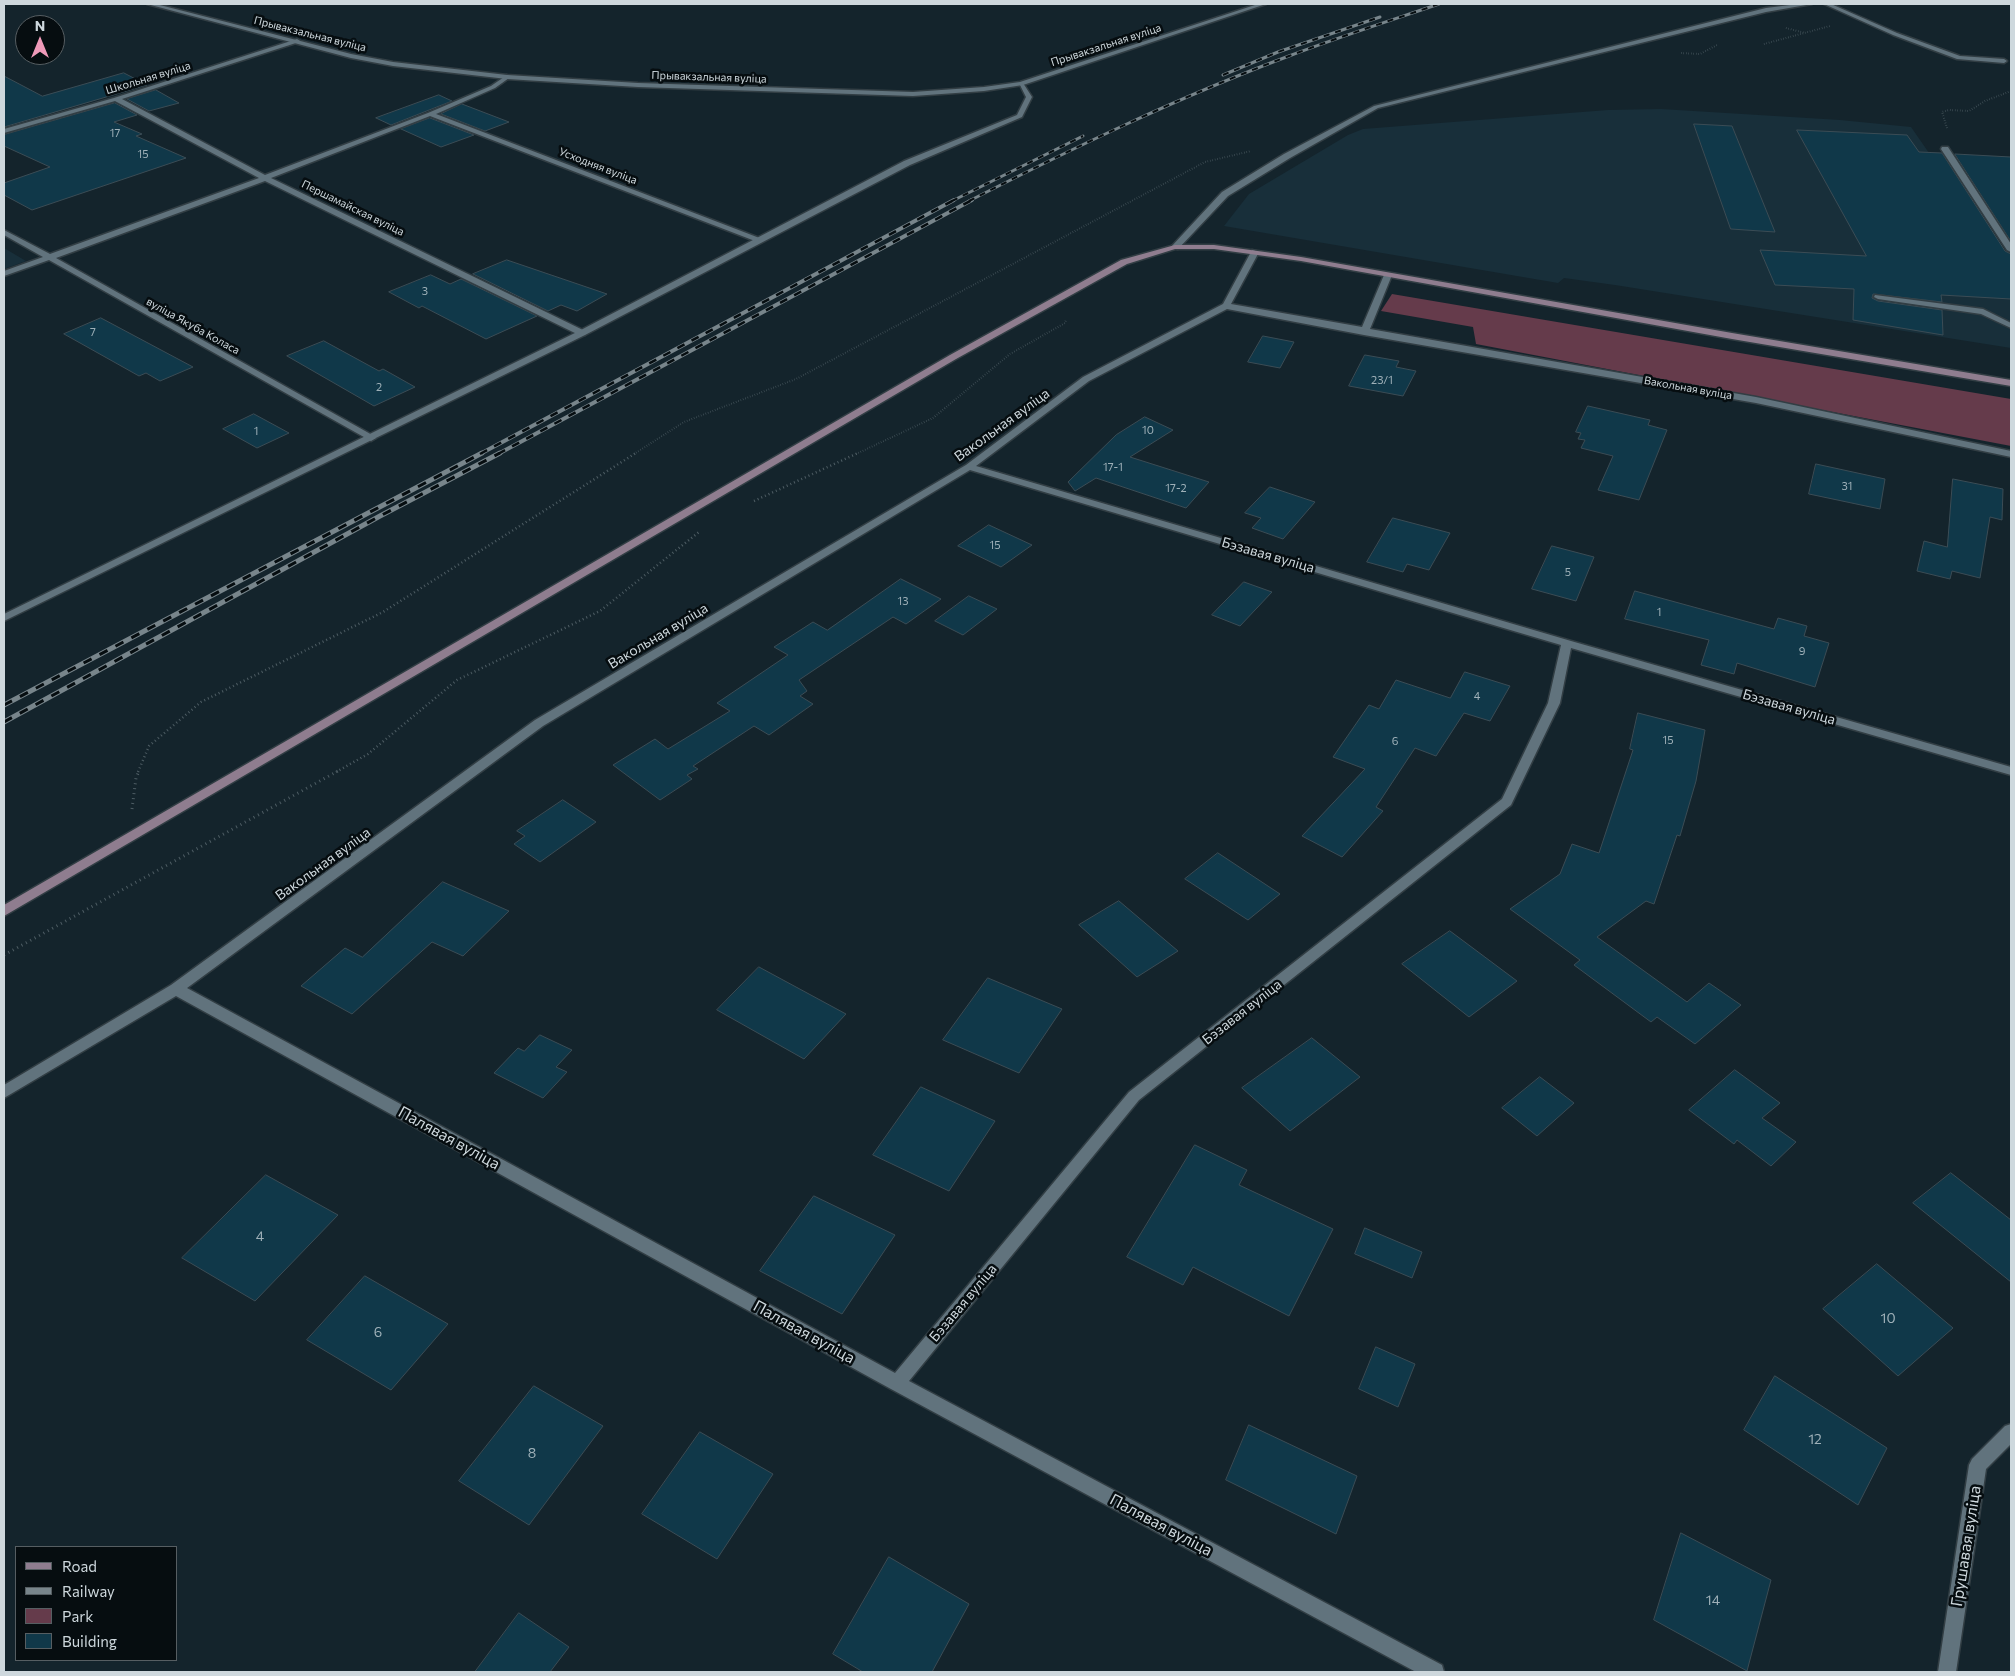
<!DOCTYPE html>
<meta charset="utf-8">
<style>
body{margin:0}
#map{position:relative;width:2015px;height:1676px;overflow:hidden;background:#14242c;font-family:Commissioner,sans-serif}
canvas{display:block}
.frame{position:absolute;inset:0;border:5px solid #ced8dd;pointer-events:none}
.legend{position:absolute;left:15px;top:1546px;width:162px;height:115px;box-sizing:border-box;background:#060d10;border:1px solid #565e62;margin:0;padding:6px 9px;list-style:none;font-size:15px;color:#ced8dd}
.legend li{display:flex;align-items:center;gap:10px;height:25px}
.legend b{width:25px;border:1px solid #565e62}
.north{position:absolute;left:15px;top:15px;width:50px;height:50px;box-sizing:border-box;background:#060d10;border:1px solid #565e62;border-radius:50%;rotate:0deg;font-size:14px;font-weight:700;line-height:20px;text-align:center;color:#ced8dd}
.north::after{content:'';display:block;margin:auto;width:18px;height:22px;background:#ef9ab9;clip-path:polygon(50% 0,100% 100%,50% 72%,0 100%)}
</style>
<div id="map">
<canvas width="2015" height="1676"></canvas>
<div class="frame"></div>
<ul class="legend">
<li><b style="height:6px;background:#8f7d8f"></b>Road</li>
<li><b style="height:6px;background:#78858b"></b>Railway</li>
<li><b style="height:14px;background:#653b4b"></b>Park</li>
<li><b style="height:14px;background:#103849"></b>Building</li>
</ul>
<div class="north">N</div>
</div>
<script>
const ctx = document.querySelector('canvas').getContext('2d');
ctx.lineJoin = 'round';
function paint(path, color) { ctx.fillStyle = color; ctx.fill(path, 'evenodd'); }
function trace(path, color, width, dash) { ctx.strokeStyle = color; ctx.lineWidth = width; ctx.lineCap = dash ? 'butt' : 'round'; ctx.setLineDash(dash || []); ctx.stroke(path); }
function label(font, color, halo, rows, align = 'center') {
  ctx.font = font + ' Commissioner,sans-serif'; ctx.lineWidth = 5; ctx.setLineDash([]); ctx.textBaseline = 'middle'; ctx.strokeStyle = halo; ctx.fillStyle = color; for (const [text, x, y, turn = 0] of rows) {
    ctx.save(); ctx.translate(x, y); ctx.rotate((+turn || 0) * Math.PI / 180); ctx.textAlign = isNaN(turn) ? turn : align; if (halo) ctx.strokeText(text, 0, 0); ctx.fillText(text, 0, 0); ctx.restore();
  }
}
const built = new Path2D(`
 M 1661,109 L 1840,120 L 1911,127 L 1929,153 L 1949,176 L 2011,270 L 2011,348 L 1615,285 L 1564,278 L 1558,283 L 1224,226 L 1249,194 L 1348,135 L 1363,129 L 1608,110 Z
 M 4,248 L 26,261 L 4,269 Z`);
const green = new Path2D(`
 M 1392,294 L 2011,399 L 2011,446 L 1476,344 L 1473,327 L 1381,311 Z`);
const building = new Path2D(`
 M 124,73 L 147,85 L 4,127 L 4,76 L 42,96 Z
 M 156,90 L 179,103 L 149,111 L 127,99 Z
 M 439,95 L 452,101 L 391,125 L 376,118 Z
 M 115,103 L 137,115 L 114,122 L 142,134 L 136,136 L 186,158 L 32,210 L 4,195 L 4,183 L 50,167 L 4,146 L 4,135 Z
 M 462,104 L 509,122 L 485,131 L 441,114 Z
 M 430,118 L 474,135 L 441,147 L 401,129 Z
 M 1694,124 L 1732,126 L 1775,232 L 1731,229 Z
 M 1797,130 L 1907,135 L 1919,152 L 1942,153 L 2005,251 L 2011,254 L 2011,299 L 1941,295 L 1942,302 L 1873,294 L 1872,298 L 1878,301 L 1942,310 L 1943,335 L 1853,320 L 1854,289 L 1775,285 L 1760,250 L 1866,256 Z
 M 1955,154 L 2011,157 L 2011,241 Z
 M 507,260 L 607,294 L 577,311 L 561,305 L 548,311 L 473,274 Z
 M 431,275 L 450,284 L 461,279 L 537,316 L 486,339 L 422,306 L 419,308 L 389,292 Z
 M 101,318 L 193,367 L 160,381 L 146,373 L 139,376 L 64,334 Z
 M 1263,336 L 1294,342 L 1280,368 L 1248,362 Z
 M 324,341 L 379,371 L 383,369 L 415,387 L 374,406 L 287,356 Z
 M 1365,355 L 1399,361 L 1396,367 L 1416,371 L 1403,396 L 1349,386 Z
 M 1588,406 L 1650,420 L 1648,425 L 1667,430 L 1639,500 L 1598,490 L 1613,456 L 1581,448 L 1585,440 L 1578,439 L 1581,433 L 1576,432 Z
 M 254,414 L 289,433 L 257,448 L 223,429 Z
 M 1145,417 L 1173,430 L 1130,457 L 1209,482 L 1186,508 L 1096,478 L 1075,491 L 1068,482 L 1116,435 Z
 M 1816,464 L 1885,479 L 1880,509 L 1809,494 Z
 M 1953,479 L 2003,489 L 2002,520 L 1990,517 L 1980,578 L 1952,571 L 1950,579 L 1917,571 L 1924,541 L 1947,547 Z
 M 1270,487 L 1315,502 L 1283,539 L 1252,528 L 1261,518 L 1245,513 Z
 M 1393,518 L 1450,533 L 1429,570 L 1407,564 L 1403,572 L 1367,562 Z
 M 989,525 L 1032,545 L 1001,567 L 958,546 Z
 M 1552,546 L 1594,557 L 1576,601 L 1532,589 Z
 M 901,579 L 941,599 L 906,624 L 893,617 L 799,680 L 807,691 L 800,696 L 813,704 L 769,735 L 754,726 L 693,766 L 698,769 L 687,775 L 692,779 L 660,800 L 613,765 L 655,739 L 668,749 L 730,711 L 717,703 L 788,655 L 774,647 L 813,622 L 827,630 Z
 M 1244,582 L 1272,592 L 1240,626 L 1212,615 Z
 M 1635,591 L 1774,629 L 1778,618 L 1807,626 L 1804,636 L 1829,643 L 1815,687 L 1737,663 L 1734,674 L 1701,665 L 1709,640 L 1625,619 Z
 M 969,596 L 997,609 L 963,635 L 935,621 Z
 M 1465,672 L 1510,686 L 1490,721 L 1464,713 L 1436,756 L 1415,748 L 1376,807 L 1383,811 L 1342,857 L 1302,836 L 1365,769 L 1333,757 L 1369,705 L 1379,709 L 1396,680 L 1450,698 Z
 M 1638,713 L 1705,730 L 1696,781 L 1680,836 L 1677,835 L 1654,904 L 1646,901 L 1597,937 L 1687,1002 L 1709,983 L 1741,1005 L 1695,1044 L 1657,1017 L 1651,1022 L 1574,965 L 1580,960 L 1510,909 L 1560,874 L 1572,844 L 1599,853 L 1633,750 L 1630,749 Z
 M 563,800 L 596,822 L 540,862 L 514,844 L 525,836 L 517,831 Z
 M 1218,853 L 1280,894 L 1248,920 L 1185,879 Z
 M 443,882 L 509,911 L 463,956 L 432,942 L 352,1014 L 301,986 L 345,948 L 362,957 Z
 M 1119,901 L 1178,951 L 1137,977 L 1079,925 Z
 M 1450,931 L 1517,981 L 1469,1017 L 1402,964 Z
 M 759,967 L 846,1014 L 804,1059 L 717,1010 Z
 M 988,978 L 1062,1009 L 1019,1073 L 943,1040 Z
 M 540,1035 L 572,1050 L 556,1067 L 567,1072 L 543,1098 L 494,1073 L 518,1048 L 524,1051 Z
 M 1312,1038 L 1360,1077 L 1290,1131 L 1242,1088 Z
 M 1735,1070 L 1780,1103 L 1762,1118 L 1796,1142 L 1771,1166 L 1737,1140 L 1734,1144 L 1689,1110 Z
 M 1540,1077 L 1574,1103 L 1537,1136 L 1502,1108 Z
 M 921,1087 L 995,1121 L 949,1191 L 873,1155 Z
 M 1195,1145 L 1247,1170 L 1239,1185 L 1333,1229 L 1289,1316 L 1193,1267 L 1183,1285 L 1127,1257 Z
 M 1951,1173 L 2011,1220 L 2011,1282 L 1913,1203 Z
 M 266,1175 L 338,1215 L 255,1301 L 182,1258 Z
 M 814,1196 L 895,1235 L 842,1314 L 760,1271 Z
 M 1365,1228 L 1422,1252 L 1412,1278 L 1355,1254 Z
 M 1877,1264 L 1953,1328 L 1898,1376 L 1823,1309 Z
 M 365,1276 L 448,1324 L 391,1390 L 307,1340 Z
 M 1376,1347 L 1415,1364 L 1398,1407 L 1359,1389 Z
 M 1775,1376 L 1887,1448 L 1858,1505 L 1744,1430 Z
 M 534,1386 L 603,1426 L 529,1525 L 459,1481 Z
 M 1249,1425 L 1357,1476 L 1336,1534 L 1226,1480 Z
 M 700,1432 L 773,1474 L 717,1559 L 642,1514 Z
 M 1681,1533 L 1771,1580 L 1747,1671 L 1654,1620 Z
 M 889,1557 L 969,1604 L 932,1672 L 863,1672 L 833,1654 Z
 M 519,1613 L 569,1647 L 550,1672 L 475,1672 Z`);
const pathFar2 = new Path2D(`
 M 1786,28 L 1805,33
 M 1764,44 L 1830,26
 M 1681,53 L 1700,54 L 1717,45
 M 1947,128 L 1942,112 L 1949,110 L 1969,111 L 1985,101 L 2011,91
 M 634,454 L 684,422 L 796,379 L 1205,162 L 1251,151
 M 856,454 L 933,418 L 1010,354 L 1065,323 L 1066,320`);
const pathFar1 = new Path2D(`
 M 754,501 L 858,453
 M 138,772 L 149,746 L 201,702 L 383,612 L 636,453
 M 336,772 L 368,754 L 457,680 L 600,611 L 699,532`);
const path = new Path2D(`
 M 132,809 L 136,778 L 139,771
 M 4,955 L 338,771`);
const service = new Path2D(`
 M 1824,4 L 1831,4 L 1897,33 L 1960,56 L 2004,59 L 2007,61 L 2004,63 L 1957,59 L 1893,35 Z
 M 1019,83 L 1023,83 L 1032,97 L 1022,117 L 910,165 L 585,335 L 4,621 L 4,614 L 579,331 L 904,161 L 1017,115 L 1026,97 Z
 M 1875,295 L 1983,309 L 2011,323 L 2011,328 L 1981,314 L 1878,299 L 1874,297 Z`);
const minor = new Path2D(`
 M 1798,4 L 1812,4 L 1766,12 L 1378,108 L 1290,158 L 1228,196 L 1178,249 L 1171,247 L 1222,192 L 1284,154 L 1374,106 L 1766,8 Z
 M 297,39 L 300,41 L 299,42 L 122,99 L 265,175 L 428,113 L 491,86 L 507,75 L 509,76 L 509,78 L 495,88 L 436,114 L 762,239 L 755,241 L 430,116 L 271,178 L 585,331 L 585,335 L 579,335 L 265,181 L 56,258 L 374,436 L 376,438 L 371,441 L 49,260 L 4,276 L 4,271 L 43,257 L 4,235 L 4,230 L 50,254 L 259,178 L 115,101 L 4,133 L 4,129 L 114,98 Z
 M 1942,147 L 1948,147 L 2011,244 L 2011,252 L 2007,250 L 1941,149 Z
 M 1252,250 L 1259,252 L 1231,304 L 1362,327 L 1384,275 L 1388,273 L 1392,275 L 1370,329 L 1756,397 L 2011,451 L 2011,457 L 1756,403 L 1364,335 L 1227,309 L 1089,381 L 976,466 L 1571,641 L 2011,767 L 2011,775 L 1571,648 L 1560,703 L 1511,805 L 1139,1100 L 909,1381 L 1442,1665 L 1444,1672 L 1416,1672 L 891,1389 L 176,996 L 4,1098 L 4,1085 L 171,985 L 535,720 L 966,465 L 1083,377 L 1223,304 ZM 970,470 L 1561,645 L 1548,703 L 1502,799 L 1129,1092 L 895,1373 L 187,988 L 543,726 Z
 M 2011,1424 L 2011,1444 L 1986,1469 L 1956,1672 L 1938,1672 L 1969,1465 L 1972,1459 L 2005,1426 Z`);
const tertiary = new Path2D(`
 M 147,4 L 156,4 L 351,54 L 393,62 L 507,75 L 638,83 L 913,92 L 984,87 L 1020,82 L 1258,4 L 1266,4 L 1023,85 L 984,91 L 913,96 L 638,87 L 507,79 L 393,66 L 351,58 Z`);
const secondary = new Path2D(`
 M 1175,245 L 1214,245 L 1301,257 L 1732,333 L 2011,380 L 2011,386 L 1732,339 L 1301,261 L 1214,249 L 1175,249 L 1127,264 L 956,359 L 4,916 L 4,905 L 950,355 L 1121,260 Z`);
const railFar2 = new Path2D(`
 M 1223,75 L 1278,52 L 1380,17
 M 952,201 L 1083,136
 M 969,201 C 1073,148 1179,97 1289,56 C 1339,37 1389,21 1439,4`);
const railFar1 = new Path2D(`
 M 480,454 L 954,200
 M 498,454 L 972,200`);
const rail = new Path2D(`
 M 4,705 L 482,453
 M 4,722 L 380,516 L 500,453`);
const farStreetnames = [
 ["Прывакзальная вуліца",310,34,14],
 ["Прывакзальная вуліца",1106,45,-18],
 ["Прывакзальная вуліца",709,77,2],
 ["Школьная вуліца",148,78,-17],
 ["Усходняя вуліца",598,166,21],
 ["Першамайская вуліца",353,208,26],
 ["вуліца Якуба Коласа",193,326,29],
 ["Вакольная вуліца",1688,388,10]
];
const numberNames = [
 ["17",115,133],
 ["15",143,154],
 ["3",425,291],
 ["7",93,332],
 ["23/1",1382,380],
 ["2",379,387],
 ["10",1148,430],
 ["1",256,431],
 ["17-1",1113,467],
 ["31",1847,486],
 ["17-2",1176,488],
 ["15",995,545],
 ["5",1568,572],
 ["13",903,601],
 ["1",1659,612],
 ["9",1802,651],
 ["4",1477,696],
 ["15",1668,740],
 ["6",1395,741]
];
const streetNames = [
 ["Вакольная вуліца",1002,425,-36],
 ["Бэзавая вуліца",1268,555,16],
 ["Вакольная вуліца",658,636,-31],
 ["Бэзавая вуліца",1789,707,16],
 ["Вакольная вуліца",323,864,-36],
 ["Бэзавая вуліца",1242,1012,-38],
 ["Бэзавая вуліца",963,1303,-50]
];
const nearNumbernames = [
 ["4",260,1236],
 ["10",1888,1318],
 ["6",378,1332],
 ["12",1815,1439],
 ["8",532,1453],
 ["14",1713,1600]
];
const nearStreetnames = [
 ["Палявая вуліца",449,1138,29],
 ["Палявая вуліца",804,1332,29],
 ["Палявая вуліца",1161,1525,28],
 ["Грушавая вуліца",1966,1546,-81]
];
paint(built, '#182f3a');
paint(green, '#653b4b');
paint(building, '#103849');
trace(building, '#3b4c55', 1);
trace(service, '#323e44', 3);
trace(minor, '#323e44', 3);
trace(tertiary, '#323e44', 3);
trace(secondary, '#323e44', 3);
trace(pathFar2, '#4e5d64', 2, [0.5, 2]);
trace(pathFar1, '#4e5d64', 2.5, [1, 3]);
trace(path, '#4e5d64', 3, [1, 4]);
paint(service, '#61737d');
paint(minor, '#61737d');
paint(tertiary, '#61737d');
paint(secondary, '#8f7d8f');
trace(railFar2, '#78858b', 3);
trace(railFar1, '#78858b', 4);
trace(rail, '#78858b', 5);
trace(railFar2, '#060d10', 2, [6]);
trace(railFar1, '#060d10', 2.5, [8]);
trace(rail, '#060d10', 3, [9]);
label('11px', '#ced8dd', '#060d10', farStreetnames);
label('11px', '#9eb0b8', null, numberNames);
label('14px', '#ced8dd', '#060d10', streetNames);
label('14px', '#9eb0b8', null, nearNumbernames);
label('16px', '#ced8dd', '#060d10', nearStreetnames);
</script>
